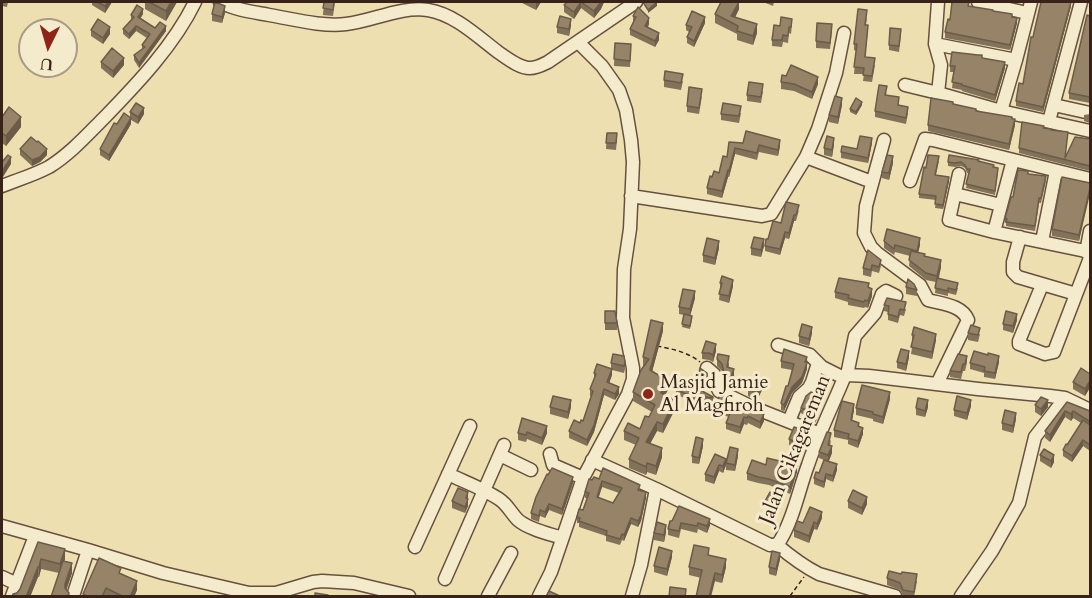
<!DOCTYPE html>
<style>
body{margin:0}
#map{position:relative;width:1092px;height:598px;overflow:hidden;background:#eedfb0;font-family:Cardo,serif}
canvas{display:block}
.frame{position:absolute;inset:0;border:3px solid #38221a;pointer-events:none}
.north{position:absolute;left:18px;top:18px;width:60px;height:60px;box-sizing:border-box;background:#f4eacc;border:2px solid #a99a85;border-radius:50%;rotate:185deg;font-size:16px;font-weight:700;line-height:24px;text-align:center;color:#38221a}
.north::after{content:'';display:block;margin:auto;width:21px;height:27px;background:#8f2418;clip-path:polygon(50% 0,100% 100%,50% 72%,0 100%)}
</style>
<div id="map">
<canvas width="1092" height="598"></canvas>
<div class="frame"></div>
<div class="north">U</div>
</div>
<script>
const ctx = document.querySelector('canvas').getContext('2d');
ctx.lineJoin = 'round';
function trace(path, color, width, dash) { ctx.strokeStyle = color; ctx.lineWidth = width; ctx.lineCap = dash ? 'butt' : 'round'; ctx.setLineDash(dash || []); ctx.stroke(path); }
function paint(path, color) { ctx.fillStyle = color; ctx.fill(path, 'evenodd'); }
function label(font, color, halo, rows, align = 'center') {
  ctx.font = font + ' Cardo,serif'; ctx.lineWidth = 6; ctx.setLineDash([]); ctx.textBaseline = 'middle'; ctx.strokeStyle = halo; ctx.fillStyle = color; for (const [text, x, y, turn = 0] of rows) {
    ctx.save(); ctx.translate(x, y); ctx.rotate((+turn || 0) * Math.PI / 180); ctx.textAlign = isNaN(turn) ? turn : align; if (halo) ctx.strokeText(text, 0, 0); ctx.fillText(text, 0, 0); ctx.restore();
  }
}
const path = new Path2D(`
 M 657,346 C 672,349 688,352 700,362
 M 790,596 L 804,577`);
const minor = new Path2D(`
 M 220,2 C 235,10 253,12 269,15 C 293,19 322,27 346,24 C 373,21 400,6 428,10 C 454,14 477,36 498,52 C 507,58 519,68 530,68 C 537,68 542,65 548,62 L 636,2
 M 978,2 L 1027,13
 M 935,44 L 1016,60
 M 905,85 L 938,93 L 1001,111 L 1090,131
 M 938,93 L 941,65 L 935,44 L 938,2
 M 1054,105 L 1090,113
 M 1001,111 L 1016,60 L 1031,2
 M 1049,121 L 1081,2
 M 884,140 L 866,206 L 864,233 L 871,247 L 877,253 L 920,285 L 928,300 C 942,304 962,305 968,320 L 937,384
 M 806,157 L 872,182
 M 959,174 L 949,220 L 994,232 L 1090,252
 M 910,181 L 925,139 L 933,140 L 1090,179
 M 2,186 C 17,180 34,175 49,167 C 70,154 87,135 104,118 C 138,83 174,45 195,2
 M 955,194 L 1001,205
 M 631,196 L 762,216 L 771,214 L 806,157 L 818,129 L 836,73 L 844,33
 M 994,232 L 1013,160
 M 1020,237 L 1013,262 L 1013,272 L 1018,277 L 1076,294
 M 1042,241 L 1056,171
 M 1086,252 L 1090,231
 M 1042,285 L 1019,341 L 1019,344 L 1045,354 L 1054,352 L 1090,258
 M 778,345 L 810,355 L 822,367 L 844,378
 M 707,368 L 714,374 L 716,379 L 716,385 L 719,391 L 752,407 L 820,434
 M 847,375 L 855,336 L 875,313 L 882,294 L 886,291 L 896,296
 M 789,421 L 799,397 L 809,388 L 812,382 L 818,363
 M 550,454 L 553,465 L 583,478
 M 500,455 L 531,470
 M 592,460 L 656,489 L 770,545 C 775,545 778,545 781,539 C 794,517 799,489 808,465 C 818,435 832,407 844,378 L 847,375 L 869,376 L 978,389 L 1050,396 L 1065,398 L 1090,410
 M 448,474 C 465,482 484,489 499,499 C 508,505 511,513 518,520 C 528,529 550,534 562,538
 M 2,526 L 88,550 L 163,573 L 249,593 L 276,593 L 313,582 L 322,581 L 354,583 L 409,596
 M 777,545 C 790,556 803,566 819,574 L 895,596
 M 415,547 L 470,426
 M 2,577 L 17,584
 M 445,579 L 504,445
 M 12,596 L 35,536
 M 73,596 L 88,550
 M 488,596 L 511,553
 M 539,596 L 551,572 L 583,478 L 628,394 L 633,379 L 633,368 L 623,318 L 624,269 L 630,229 L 633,162 L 631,140 L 626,110 L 619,90 L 602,66 L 578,42
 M 632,596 L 641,565 L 656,489
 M 961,596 L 992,551 L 1019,503 L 1035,437 L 1065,398`);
const wall = new Path2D(`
 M 2,2 L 8,2 L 7,7 L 2,6 Z
 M 92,2 L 112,2 L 105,13 L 92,5 Z
 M 145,2 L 177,2 L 166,21 L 145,9 Z
 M 324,2 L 335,2 L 333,16 L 323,15 Z
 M 520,2 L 541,2 L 536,10 Z
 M 567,2 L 604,2 L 601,9 L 594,18 L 581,8 L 574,19 L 564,12 L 564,5 Z
 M 739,2 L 739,9 L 735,18 L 757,33 L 753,45 L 737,40 L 737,34 L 715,23 L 715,14 Z
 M 763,2 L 774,2 L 773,6 Z
 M 969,6 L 993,11 L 1017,23 L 1010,50 L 945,38 L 945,32 L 950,20 Z
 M 1071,6 L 1043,112 L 1016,106 L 1016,101 L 1023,84 Z
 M 225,13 L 222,23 L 212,21 L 212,14 Z
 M 143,14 L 140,19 L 155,28 L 166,31 L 139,68 L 134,60 L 134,55 L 142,49 L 142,45 L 147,38 L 136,31 L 129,39 L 123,34 L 123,29 L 131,20 L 131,15 Z
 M 633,16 L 649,24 L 648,27 L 659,40 L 655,47 L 630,35 L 630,29 L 633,22 Z
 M 1090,16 L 1090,103 L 1069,99 L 1069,93 Z
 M 867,17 L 866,25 L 868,31 L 865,57 L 875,65 L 872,82 L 863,81 L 864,74 L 854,74 L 856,51 L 854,50 L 854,44 Z
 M 705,23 L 694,47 L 687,43 L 687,37 L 689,32 L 686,30 L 686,25 Z
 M 571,25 L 569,36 L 557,33 L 557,27 Z
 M 792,25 L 791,34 L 789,33 L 788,43 L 783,42 L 782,47 L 772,46 L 772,40 L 780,26 Z
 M 91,30 L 110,34 L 103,44 L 91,36 Z
 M 832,31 L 830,49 L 816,48 L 816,41 Z
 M 901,35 L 899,52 L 889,50 L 889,45 Z
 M 615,43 L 631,51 L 630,67 L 614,66 Z
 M 982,58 L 1005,68 L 995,101 L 962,91 L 962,90 L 952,88 L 954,72 L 950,72 L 950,66 Z
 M 101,62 L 124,65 L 113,78 L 101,68 Z
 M 664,80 L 683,81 L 681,90 L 664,87 Z
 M 781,82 L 818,84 L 812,99 L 794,91 L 781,89 Z
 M 763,91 L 761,103 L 747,101 L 747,95 Z
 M 887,92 L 886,95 L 908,113 L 906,124 L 875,117 L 875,111 Z
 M 702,96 L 699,114 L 687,112 L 687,106 Z
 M 953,104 L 976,111 L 1012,119 L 1015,125 L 1009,150 L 928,131 L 928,125 Z
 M 842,105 L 838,124 L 829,122 L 829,115 Z
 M 862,105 L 856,115 L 850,112 L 850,109 Z
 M 130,112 L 144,114 L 138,124 L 131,120 L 131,124 L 109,161 L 100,155 L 100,149 L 117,124 L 130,117 Z
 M 741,113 L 739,123 L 721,120 L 721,114 Z
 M 1090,114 L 1090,123 L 1084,121 L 1084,115 Z
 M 2,117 L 21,127 L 6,146 L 2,143 Z
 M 1043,128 L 1051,130 L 1066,157 L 1090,139 L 1090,171 L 1019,153 L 1019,148 Z
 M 607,133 L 617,140 L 616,150 L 606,149 Z
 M 37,142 L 47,155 L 40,162 L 32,166 L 20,155 L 20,149 Z
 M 729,142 L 780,146 L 778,156 L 759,152 L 757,160 L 735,154 L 729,177 L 728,177 L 722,198 L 707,194 L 707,188 L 712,177 L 719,173 L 727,157 Z
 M 872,143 L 868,163 L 841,158 L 841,152 L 857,149 Z
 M 834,144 L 832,157 L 824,155 L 824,148 Z
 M 939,161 L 936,175 L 949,181 L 943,209 L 935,208 L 936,200 L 919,198 L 919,194 L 926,168 Z
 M 978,161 L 993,167 L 998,172 L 995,195 L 966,188 L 969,173 L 967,173 L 965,168 L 961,166 L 955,167 L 948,166 L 948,162 Z
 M 893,163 L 889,180 L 882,178 L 882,172 Z
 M 1028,174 L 1046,181 L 1041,203 L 1039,203 L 1035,231 L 1006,226 L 1006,223 L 1005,223 L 1005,218 L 1013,197 Z
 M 1090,183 L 1079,241 L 1052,236 L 1052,229 Z
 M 799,210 L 796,221 L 794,221 L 789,239 L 785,238 L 780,255 L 765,251 L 765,246 L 781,223 Z
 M 884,241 L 920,245 L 918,252 L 941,267 L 939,278 L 958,288 L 956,295 L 948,293 L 948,296 L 935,293 L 936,282 L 926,280 L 909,266 L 910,256 L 895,252 L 894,255 L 884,248 Z
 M 764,246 L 761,257 L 751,255 L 751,248 Z
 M 719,248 L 715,265 L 703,262 L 703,255 Z
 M 868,250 L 881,266 L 879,273 L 872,271 L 871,277 L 863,275 L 863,268 Z
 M 720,283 L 733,286 L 729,303 L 719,300 L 720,290 Z
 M 906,287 L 917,290 L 917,296 L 906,294 Z
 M 869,288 L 872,296 L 868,308 L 865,307 L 864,308 L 848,305 L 848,302 L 835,298 L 835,292 Z
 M 695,298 L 690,316 L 692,319 L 690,329 L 682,327 L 684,315 L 679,314 L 679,307 Z
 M 884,305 L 906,309 L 904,316 L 900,315 L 898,323 L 888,320 L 888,312 L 884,311 Z
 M 605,311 L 617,323 L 617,330 L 605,330 Z
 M 1017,320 L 1013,333 L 1003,330 L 1003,324 Z
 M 663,331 L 652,372 L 668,390 L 665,395 L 675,409 L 663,433 L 657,431 L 650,444 L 662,457 L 656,475 L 647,472 L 646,475 L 629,468 L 629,459 L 636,445 L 624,440 L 624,431 L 640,429 L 649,417 L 652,412 L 633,401 L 633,392 L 644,366 L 643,366 L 643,357 Z
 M 812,333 L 809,346 L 799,343 L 799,336 Z
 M 968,333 L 980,334 L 978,342 L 968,340 Z
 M 912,335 L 936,340 L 932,359 L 911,354 L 913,341 L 912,341 Z
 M 716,351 L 713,362 L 709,360 L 702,359 L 702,353 Z
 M 624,356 L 625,369 L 624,373 L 612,370 L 612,375 L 609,383 L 619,394 L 615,400 L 604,395 L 594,432 L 587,446 L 569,438 L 569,431 L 583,421 L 591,396 L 590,396 L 590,389 L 594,380 L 594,373 L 611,369 L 611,363 Z
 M 967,356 L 967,363 L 965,371 L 963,371 L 961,379 L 950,377 L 950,371 Z
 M 909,357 L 906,371 L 897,368 L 897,362 Z
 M 717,359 L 729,363 L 729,367 L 734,376 L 730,387 L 725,385 L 722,371 L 717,366 Z
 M 781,361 L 807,363 L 807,369 L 802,383 L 792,393 L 784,411 L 781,410 L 781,403 L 788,386 L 792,370 L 781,368 Z
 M 999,362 L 995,379 L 984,377 L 984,373 L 970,369 L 970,363 Z
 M 700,368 L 708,382 L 708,388 L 704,387 L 703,391 L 713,397 L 713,404 L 686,399 L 676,394 L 676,389 L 696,388 Z
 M 1090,374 L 1090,388 L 1085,396 L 1073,389 L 1073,382 Z
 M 763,388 L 757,400 L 748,396 L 748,389 Z
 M 813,399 L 810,406 L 818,416 L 815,423 L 807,420 L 808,412 L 806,416 L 801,413 L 801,408 Z
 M 890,399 L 883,424 L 873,421 L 873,419 L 856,415 L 856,408 Z
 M 730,400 L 764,421 L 760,429 L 748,423 L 747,425 L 744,424 L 740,434 L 726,429 L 726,423 L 729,417 L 716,413 L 716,406 Z
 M 1067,402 L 1090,411 L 1090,451 L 1083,446 L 1072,462 L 1063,456 L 1063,450 L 1067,445 L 1081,423 L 1073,418 L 1071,421 L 1065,417 L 1050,442 L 1045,438 L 1045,431 Z
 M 1035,405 L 1048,407 L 1041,416 L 1035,412 Z
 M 971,406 L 967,420 L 954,416 L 954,410 Z
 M 550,407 L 571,407 L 568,419 L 550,414 Z
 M 928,407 L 925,417 L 916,415 L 916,408 Z
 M 854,410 L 852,420 L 859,426 L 863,434 L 858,448 L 848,444 L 848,440 L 834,437 L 834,430 Z
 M 522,418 L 547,433 L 542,445 L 527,439 L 526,442 L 518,440 L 518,433 Z
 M 1016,419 L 1013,433 L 1002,430 L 1002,423 Z
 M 803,436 L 798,449 L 789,445 L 789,439 Z
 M 831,440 L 830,446 L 832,453 L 829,461 L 837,470 L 833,482 L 826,479 L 824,488 L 814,484 L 814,478 L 819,473 L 824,460 L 819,458 L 819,452 Z
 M 703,446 L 699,464 L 692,463 L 692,456 Z
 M 715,454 L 726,465 L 723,473 L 719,471 L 714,484 L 705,481 L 705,474 Z
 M 1040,455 L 1054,462 L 1051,468 L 1040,461 Z
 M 738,456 L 735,471 L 726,470 L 726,463 Z
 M 766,465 L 797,472 L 790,494 L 769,485 L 758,483 L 747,480 L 747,473 Z
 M 594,477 L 640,491 L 646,498 L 641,521 L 638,527 L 631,524 L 624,541 L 622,540 L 620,545 L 606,541 L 606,536 L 579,527 L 579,523 L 577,523 L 577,517 L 583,510 L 587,498 L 585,498 L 585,492 ZM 602,487 L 619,493 L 613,503 L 598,498 Z
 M 573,483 L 562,515 L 549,510 L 545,518 L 540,516 L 539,522 L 531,519 L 531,513 Z
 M 468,492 L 468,506 L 465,513 L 452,508 L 452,501 Z
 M 765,501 L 779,504 L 774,513 L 765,507 Z
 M 848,501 L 867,504 L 862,515 L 848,508 Z
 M 679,506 L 710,525 L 707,533 L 698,529 L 697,533 L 681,529 L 679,538 L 668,535 L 668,529 L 672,521 Z
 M 822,518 L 817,530 L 814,529 L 809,543 L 794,537 L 794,530 Z
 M 666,532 L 664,542 L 654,540 L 654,533 Z
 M 38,542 L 65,559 L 64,561 L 72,573 L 66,590 L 69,597 L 59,573 L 41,569 L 39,577 L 38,577 L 30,597 L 12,597 L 20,589 Z
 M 709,555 L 726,567 L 722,583 L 689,575 L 689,567 Z
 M 672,557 L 667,576 L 654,572 L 654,566 Z
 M 780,559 L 776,576 L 769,574 L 769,567 Z
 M 121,574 L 137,590 L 134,597 L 83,597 L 83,594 Z
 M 887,578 L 917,581 L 914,597 L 903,597 L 900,590 L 887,585 Z`);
const shadedWall = new Path2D(`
 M 108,2 L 112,2 L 105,13 L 105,6 Z
 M 171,2 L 177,2 L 166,21 L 166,11 Z
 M 537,2 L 541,2 L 536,10 L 536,3 Z
 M 581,2 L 581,8 L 574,19 L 574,12 Z
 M 601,2 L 604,2 L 601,9 L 594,18 L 594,11 Z
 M 657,2 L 657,6 L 648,13 L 648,10 Z
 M 739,2 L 739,9 L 732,23 L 731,16 Z
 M 1071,2 L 1071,6 L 1043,112 L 1043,107 Z
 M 225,6 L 225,13 L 222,23 L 222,17 Z
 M 143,9 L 143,14 L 138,22 L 138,17 Z
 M 705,17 L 705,23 L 694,47 L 694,41 Z
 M 649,18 L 649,24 L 645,32 L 645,26 Z
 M 1017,18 L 1017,23 L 1010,50 L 1010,45 Z
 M 571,19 L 571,25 L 569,36 L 569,29 Z
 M 757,24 L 757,33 L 753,45 L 753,36 Z
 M 136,26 L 136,31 L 129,39 L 129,34 Z
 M 166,26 L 166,31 L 139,68 L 139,63 Z
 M 110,27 L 110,34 L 103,44 L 103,38 Z
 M 659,33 L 659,40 L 655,47 L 655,41 Z
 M 124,58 L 124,65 L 113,78 L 113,71 Z
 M 1005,62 L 1005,68 L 995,101 L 995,95 Z
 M 818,77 L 818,84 L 812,99 L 812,92 Z
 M 842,98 L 842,105 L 838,124 L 838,117 Z
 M 862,102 L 862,105 L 856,115 L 856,112 Z
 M 144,108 L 144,114 L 138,124 L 138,117 Z
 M 21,117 L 21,127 L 6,146 L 6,136 Z
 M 131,118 L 131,124 L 109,161 L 109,155 Z
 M 1015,119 L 1015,125 L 1009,150 L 1009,144 Z
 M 834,138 L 834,144 L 832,157 L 832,150 Z
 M 872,138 L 872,143 L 868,163 L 868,158 Z
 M 780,140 L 780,146 L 778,156 L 778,150 Z
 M 735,148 L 735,154 L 729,177 L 729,171 Z
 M 47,149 L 47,155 L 40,162 L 32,166 L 32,160 Z
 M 893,156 L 893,163 L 889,180 L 889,173 Z
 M 11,157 L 11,164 L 3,177 L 2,177 L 2,171 Z
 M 728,170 L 728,177 L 722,198 L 722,191 Z
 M 949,177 L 949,181 L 943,209 L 943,205 Z
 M 1090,188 L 1090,194 L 1079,241 L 1079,235 Z
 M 794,215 L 794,221 L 789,239 L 789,233 Z
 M 785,232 L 785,238 L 780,255 L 780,249 Z
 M 920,238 L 920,245 L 917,258 L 917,251 Z
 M 764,239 L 764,246 L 761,257 L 761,250 Z
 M 719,241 L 719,248 L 715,265 L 715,258 Z
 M 941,260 L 941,267 L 937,283 L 937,276 Z
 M 733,280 L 733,286 L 729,303 L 729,296 Z
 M 872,289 L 872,296 L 868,308 L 868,301 Z
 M 695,291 L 695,298 L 690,316 L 690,309 Z
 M 1017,314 L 1017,320 L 1013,333 L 1013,326 Z
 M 663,323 L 663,331 L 650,379 L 650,370 Z
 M 812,327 L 812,333 L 809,346 L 809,339 Z
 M 936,334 L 936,340 L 932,359 L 932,352 Z
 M 716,344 L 716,351 L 713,362 L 713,355 Z
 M 909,351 L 909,357 L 906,371 L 906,364 Z
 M 999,356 L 999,362 L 995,379 L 995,373 Z
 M 807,357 L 807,369 L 802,383 L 792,393 L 784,411 L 784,405 L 792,387 L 805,362 Z
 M 612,369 L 612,375 L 607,389 L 607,382 Z
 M 734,369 L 734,376 L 730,387 L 730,380 Z
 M 668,381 L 668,390 L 661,401 L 661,393 Z
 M 763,381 L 763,388 L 757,400 L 757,393 Z
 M 1090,381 L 1090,387 L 1085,396 L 1085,389 Z
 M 619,387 L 619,394 L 615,400 L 615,394 Z
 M 604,389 L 604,395 L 594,432 L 587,446 L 587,440 Z
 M 890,392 L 890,399 L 883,424 L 883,417 Z
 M 813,393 L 813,399 L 806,416 L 806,410 Z
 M 571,400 L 571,407 L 568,419 L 568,412 Z
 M 675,400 L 675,409 L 663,433 L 663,424 Z
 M 928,400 L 928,407 L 925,417 L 925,411 Z
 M 971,400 L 971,406 L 967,420 L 967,413 Z
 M 1048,400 L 1048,407 L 1041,416 L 1041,409 Z
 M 854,404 L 854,410 L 851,426 L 851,420 Z
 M 818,410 L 818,416 L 815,423 L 815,417 Z
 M 1065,411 L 1065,417 L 1050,442 L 1050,435 Z
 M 1073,411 L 1073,418 L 1071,421 L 1071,414 Z
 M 1016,413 L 1016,419 L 1013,433 L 1013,426 Z
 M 764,414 L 764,421 L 760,429 L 760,422 Z
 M 744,417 L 744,424 L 740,434 L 740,427 Z
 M 657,422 L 657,431 L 646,451 L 646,442 Z
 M 547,426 L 547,433 L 542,445 L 542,438 Z
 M 863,428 L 863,434 L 858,448 L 858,441 Z
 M 803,430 L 803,436 L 798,449 L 798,443 Z
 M 703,439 L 703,446 L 699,464 L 699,458 Z
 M 1083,440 L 1083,446 L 1072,462 L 1072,456 Z
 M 832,446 L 832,453 L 828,462 L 828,455 Z
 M 662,448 L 662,457 L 656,475 L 656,466 Z
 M 738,449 L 738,456 L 735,471 L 735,465 Z
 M 1054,455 L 1054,462 L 1051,468 L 1051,461 Z
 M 726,459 L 726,465 L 723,473 L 723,466 Z
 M 647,463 L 647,472 L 646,475 L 646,467 Z
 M 837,464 L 837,470 L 833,482 L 833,476 Z
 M 719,465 L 719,471 L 714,484 L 714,477 Z
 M 797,465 L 797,472 L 790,494 L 790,487 Z
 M 826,474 L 826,479 L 824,488 L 824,482 Z
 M 573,477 L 573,483 L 562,515 L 562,509 Z
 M 602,481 L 602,487 L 597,503 L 597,497 Z
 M 468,492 L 468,506 L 465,513 L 466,498 Z
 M 646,492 L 646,498 L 641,521 L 638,527 L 638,521 Z
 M 779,497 L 779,504 L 774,513 L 774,506 Z
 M 867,497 L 867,504 L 862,515 L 862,508 Z
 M 549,504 L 549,510 L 545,518 L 545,512 Z
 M 822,512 L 822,518 L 817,530 L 817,524 Z
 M 631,518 L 631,524 L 624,541 L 624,535 Z
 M 710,519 L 710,525 L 707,533 L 707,526 Z
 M 814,522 L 814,529 L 809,543 L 809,536 Z
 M 666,525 L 666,532 L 664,542 L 664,535 Z
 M 65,549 L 65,559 L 60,574 L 60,564 Z
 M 672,551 L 672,557 L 667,576 L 667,569 Z
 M 780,553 L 780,559 L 776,576 L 776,569 Z
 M 41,559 L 41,569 L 39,577 L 39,567 Z
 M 726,559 L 726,567 L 722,583 L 722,575 Z
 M 72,563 L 72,573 L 65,594 L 65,584 Z
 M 38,567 L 38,577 L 30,597 L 26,597 Z
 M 715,573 L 715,581 L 711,597 L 709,597 Z
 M 137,581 L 137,590 L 134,597 L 130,597 Z`);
const building = new Path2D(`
 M 97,2 L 108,2 L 105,6 Z
 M 149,2 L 171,2 L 166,11 Z
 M 215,2 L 225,6 L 222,17 L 212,14 Z
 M 324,2 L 334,2 L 333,10 L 323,8 Z
 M 567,2 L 601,2 L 594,11 L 581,2 L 574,12 L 564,5 Z
 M 643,2 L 657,2 L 648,10 Z
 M 721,2 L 739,2 L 731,16 L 757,24 L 753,36 L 737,31 L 738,26 L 715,14 Z
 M 952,2 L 969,2 L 968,6 L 993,10 L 993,11 L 1012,14 L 1012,17 L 1017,18 L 1010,45 L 945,32 L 948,19 L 950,20 Z
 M 1041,2 L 1071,2 L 1043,107 L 1016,101 L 1019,83 L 1023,84 L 1031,37 L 1033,37 Z
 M 137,5 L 143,9 L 138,17 L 155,28 L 160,22 L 166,26 L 139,63 L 134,55 L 145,47 L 142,45 L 150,34 L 136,26 L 129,34 L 123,29 L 134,17 L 131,15 Z
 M 638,7 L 649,18 L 645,26 L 659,33 L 655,41 L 630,29 L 636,17 L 633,16 Z
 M 858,9 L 867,10 L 865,25 L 868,25 L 865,57 L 875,58 L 872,76 L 863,75 L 864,68 L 854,67 L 857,44 L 854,44 Z
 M 692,11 L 705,17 L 694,41 L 687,37 L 692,27 L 686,25 Z
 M 1087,15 L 1090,16 L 1090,97 L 1069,93 Z
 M 560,16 L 571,19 L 569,29 L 557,27 Z
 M 781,17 L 792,19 L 791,27 L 789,27 L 788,36 L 783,35 L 782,40 L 772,40 L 774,25 L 780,26 Z
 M 98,19 L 110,27 L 103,38 L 91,30 Z
 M 43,22 L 54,28 L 53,30 L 38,29 Z
 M 817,23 L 832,24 L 830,43 L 816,41 Z
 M 890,28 L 901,29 L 899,46 L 889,45 Z
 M 615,43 L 631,44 L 630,61 L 614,59 Z
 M 112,48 L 124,58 L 113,71 L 101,62 Z
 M 952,52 L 978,55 L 982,55 L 982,58 L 1005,62 L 995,95 L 962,85 L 962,84 L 952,82 L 955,66 L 950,66 Z
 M 791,65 L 818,77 L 812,92 L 794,84 L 781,82 L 782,75 L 786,76 Z
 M 665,71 L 683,74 L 681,83 L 664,80 Z
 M 749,82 L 763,84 L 761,97 L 747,95 Z
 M 879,85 L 887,86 L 885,95 L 899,97 L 898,105 L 908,107 L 906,118 L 875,111 Z
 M 689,87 L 702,89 L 699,108 L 687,106 Z
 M 835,96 L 842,98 L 838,117 L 829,115 Z
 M 856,98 L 862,102 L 856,112 L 850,109 Z
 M 931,98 L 953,102 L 953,104 L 976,109 L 976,111 L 1012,117 L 1012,119 L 1015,119 L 1009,144 L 928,125 Z
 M 136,103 L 144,108 L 138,117 L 130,112 Z
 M 723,103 L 741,106 L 739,116 L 721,114 Z
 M 9,107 L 21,117 L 6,136 L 2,133 L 2,117 Z
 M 124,113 L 131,118 L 109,155 L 100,149 L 114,123 L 117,124 Z
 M 1022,122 L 1044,126 L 1043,128 L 1051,129 L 1051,130 L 1068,132 L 1065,158 L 1075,137 L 1090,139 L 1090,166 L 1019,148 Z
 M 746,131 L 780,140 L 778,150 L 759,145 L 757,153 L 735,148 L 729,171 L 728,170 L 722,191 L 707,188 L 710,176 L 712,177 L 714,171 L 719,173 L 723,156 L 727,157 L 729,142 L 743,143 Z
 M 607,133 L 617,133 L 616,143 L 606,143 Z
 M 827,136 L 834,138 L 832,150 L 824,148 Z
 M 860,136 L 872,138 L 868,158 L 841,152 L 842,146 L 857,149 Z
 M 31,137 L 37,142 L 38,141 L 47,149 L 40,157 L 32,160 L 20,149 Z
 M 8,155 L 11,157 L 3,170 L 2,171 L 2,162 Z
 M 887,155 L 893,156 L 889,173 L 882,172 Z
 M 928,155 L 939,156 L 935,175 L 949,177 L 943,205 L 935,204 L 936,196 L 919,194 L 924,167 L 926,168 Z
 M 949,155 L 979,160 L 978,161 L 994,165 L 993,167 L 998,168 L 995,191 L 966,184 L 970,169 L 967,169 L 965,165 L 961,162 L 955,163 L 948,162 Z
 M 1018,170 L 1028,171 L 1028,174 L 1046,176 L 1041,198 L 1039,198 L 1035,226 L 1006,222 L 1007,219 L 1005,218 L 1011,197 L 1013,197 Z
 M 1062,177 L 1090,183 L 1090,188 L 1079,235 L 1052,229 Z
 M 786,202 L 799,205 L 796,215 L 794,215 L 789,233 L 785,232 L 780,249 L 765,246 L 766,239 L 768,239 L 773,221 L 781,223 Z
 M 887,229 L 920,238 L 917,251 L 895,245 L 894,249 L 884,241 Z
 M 754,237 L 764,239 L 761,250 L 751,248 Z
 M 707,238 L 719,241 L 715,258 L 703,255 Z
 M 868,250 L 881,260 L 879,267 L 872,265 L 871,270 L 863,268 Z
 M 911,251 L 925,254 L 924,256 L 941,260 L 937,276 L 926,273 L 909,260 Z
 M 722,276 L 733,280 L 729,296 L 719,294 L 722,283 L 720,283 Z
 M 839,278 L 869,283 L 868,287 L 872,289 L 868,301 L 865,300 L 864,302 L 848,298 L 849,295 L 835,292 Z
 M 937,278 L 958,283 L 956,290 L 948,288 L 948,291 L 935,288 Z
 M 908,279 L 914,284 L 917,290 L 906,287 Z
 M 683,289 L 695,291 L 690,309 L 679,307 Z
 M 887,298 L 906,302 L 904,310 L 900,309 L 898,317 L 888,314 L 889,306 L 884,305 Z
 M 605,311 L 615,311 L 617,323 L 605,323 Z
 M 1006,311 L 1017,314 L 1013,326 L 1003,324 Z
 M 684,314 L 692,316 L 690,326 L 682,324 Z
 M 651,320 L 663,323 L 650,370 L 668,381 L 661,393 L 675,400 L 663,424 L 657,422 L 646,442 L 662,448 L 656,466 L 647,463 L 646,467 L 629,459 L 639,438 L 624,431 L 628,423 L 640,429 L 645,416 L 649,417 L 655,405 L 633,392 L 641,370 L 649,359 L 643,357 Z
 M 802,324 L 812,327 L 809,339 L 799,336 Z
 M 971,325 L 980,328 L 978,335 L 968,333 Z
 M 914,327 L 936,334 L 932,352 L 911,347 L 914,335 L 912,335 Z
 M 706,341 L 716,344 L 713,355 L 709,353 L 702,353 Z
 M 784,349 L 807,357 L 805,362 L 807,363 L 802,377 L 792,387 L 784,405 L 781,403 L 786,386 L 788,386 L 794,364 L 781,361 Z
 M 901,349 L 909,351 L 906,364 L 897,362 Z
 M 974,351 L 988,355 L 988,353 L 999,356 L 995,373 L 984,371 L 985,367 L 970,363 Z
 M 613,354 L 624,356 L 625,362 L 624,366 L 611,363 Z
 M 718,354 L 729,356 L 727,367 L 734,369 L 730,380 L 725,378 L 722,364 L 717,359 Z
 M 958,354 L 967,356 L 965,364 L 963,364 L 961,372 L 950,371 Z
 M 597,364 L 612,369 L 607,382 L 619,387 L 615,394 L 604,389 L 594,425 L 587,440 L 569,431 L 574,420 L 580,423 L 581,420 L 583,421 L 593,391 L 590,389 L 596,374 L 594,373 Z
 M 700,368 L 707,373 L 708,382 L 704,381 L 702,391 L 713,397 L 713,398 L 686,394 L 676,389 L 681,380 L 696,388 Z
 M 1081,368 L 1090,374 L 1090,381 L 1085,389 L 1073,382 Z
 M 754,377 L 763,381 L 757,393 L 748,389 Z
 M 862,385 L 890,392 L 883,417 L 873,414 L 873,412 L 856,408 Z
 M 811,392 L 813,393 L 806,410 L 801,408 L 806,396 Z
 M 720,394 L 730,399 L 729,400 L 764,414 L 760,422 L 748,416 L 747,418 L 744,417 L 740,427 L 726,423 L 731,411 L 716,406 Z
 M 553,396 L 571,400 L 568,412 L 550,407 Z
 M 957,396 L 971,400 L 967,413 L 954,410 Z
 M 1041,397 L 1048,400 L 1041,409 L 1035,405 Z
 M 918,398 L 928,400 L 925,411 L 916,408 Z
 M 842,401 L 854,404 L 851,420 L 859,423 L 858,426 L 863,428 L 858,441 L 848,438 L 849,434 L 834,430 Z
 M 1067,402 L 1090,411 L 1090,420 L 1089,421 L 1073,411 L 1071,414 L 1065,411 L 1050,435 L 1045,431 Z
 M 810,406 L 818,410 L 815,417 L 807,413 Z
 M 1005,410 L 1016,413 L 1013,426 L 1002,423 Z
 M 522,418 L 547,426 L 542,438 L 527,432 L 526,435 L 518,433 Z
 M 1083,420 L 1090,425 L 1090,445 L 1083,440 L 1072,456 L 1063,450 L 1066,444 L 1067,445 Z
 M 794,427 L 803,430 L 798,443 L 789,439 Z
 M 827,432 L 831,433 L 828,445 L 832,446 L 828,455 L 819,452 Z
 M 696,437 L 703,439 L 699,458 L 692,456 Z
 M 730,447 L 738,449 L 735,465 L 726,463 Z
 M 1044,449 L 1054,455 L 1051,461 L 1040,455 Z
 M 715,454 L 726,459 L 723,466 L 719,465 L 714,477 L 705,474 Z
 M 767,458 L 797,465 L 790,487 L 769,479 L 758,477 L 747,473 L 752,460 L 766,465 Z
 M 824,460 L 837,464 L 833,476 L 826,474 L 824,482 L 814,478 L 816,472 L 819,473 Z
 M 552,468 L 573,477 L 562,509 L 549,504 L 545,512 L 540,510 L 539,516 L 531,513 L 536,497 L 547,474 L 548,475 Z
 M 603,468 L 640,485 L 638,490 L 646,492 L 641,515 L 638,521 L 631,518 L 624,535 L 622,534 L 620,539 L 606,535 L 607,531 L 579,521 L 580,518 L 577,517 L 579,509 L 583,510 L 589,493 L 585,492 L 589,479 L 592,480 L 594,477 L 599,479 ZM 602,481 L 622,488 L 613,503 L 597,497 Z
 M 458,488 L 468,492 L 466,498 L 468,499 L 465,507 L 452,501 Z
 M 853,490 L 867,497 L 862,508 L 848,501 Z
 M 770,492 L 779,497 L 774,506 L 765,501 Z
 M 679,506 L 710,519 L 707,526 L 698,523 L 697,526 L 681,523 L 679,531 L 668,529 L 670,521 L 672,521 Z
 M 810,507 L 822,512 L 817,524 L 814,522 L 809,536 L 794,530 L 797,521 L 803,523 Z
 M 657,522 L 666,525 L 664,535 L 654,533 Z
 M 38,542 L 65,549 L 60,564 L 41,559 L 39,567 L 38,567 L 26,597 L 12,597 L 13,594 L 17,593 L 20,589 Z
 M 694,545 L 709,548 L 708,555 L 726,559 L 722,575 L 715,573 L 709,597 L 696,597 L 702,570 L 689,567 Z
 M 659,547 L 672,551 L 667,569 L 654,566 Z
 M 772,551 L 780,553 L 776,569 L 769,567 Z
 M 99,558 L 121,568 L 119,573 L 137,581 L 130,597 L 124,597 L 106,588 L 102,597 L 85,597 L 85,595 L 83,594 Z
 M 63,561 L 72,563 L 65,584 L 65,588 L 69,593 L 68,597 L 51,597 Z
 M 889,571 L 901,574 L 902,572 L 917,574 L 914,592 L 903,590 L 900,583 L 887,578 Z
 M 670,587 L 686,589 L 685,597 L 669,597 Z
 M 549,591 L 562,597 L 546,597 Z
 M 315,593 L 328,595 L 328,597 L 315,597 Z`);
const markers = [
 [648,394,6,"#8f2418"]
];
const poiNames = [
 ["Masjid Jamie",660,383],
 ["Al Magfiroh",660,406]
];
const streetNames = [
 ["Jalan Cikagareman",796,450,-68]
];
trace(minor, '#665140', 15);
trace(path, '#38221a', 1.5, [4.5, 3]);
trace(minor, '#f4eacc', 12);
paint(wall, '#827259');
paint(shadedWall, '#6a5c49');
paint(building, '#978468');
trace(building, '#6a5c49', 1.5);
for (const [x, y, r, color] of markers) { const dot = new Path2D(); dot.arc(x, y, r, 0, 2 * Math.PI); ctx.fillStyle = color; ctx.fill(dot); trace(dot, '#f4eacc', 2); }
label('20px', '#38221a', '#f4eacc', poiNames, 'left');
label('20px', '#38221a', '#f4eacc', streetNames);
</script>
